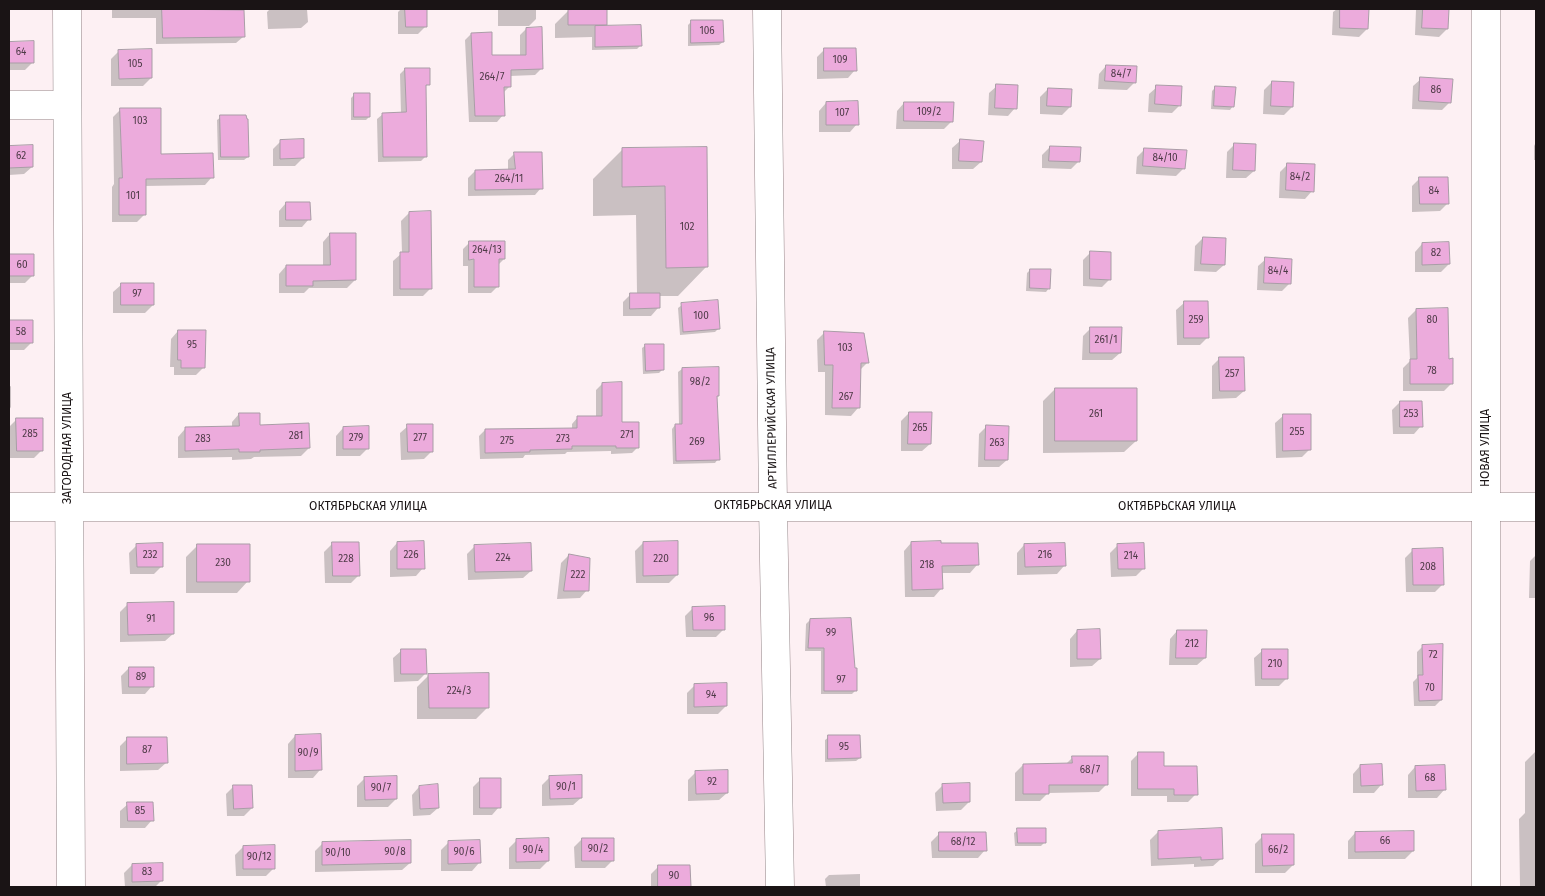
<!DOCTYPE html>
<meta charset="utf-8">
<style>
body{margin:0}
#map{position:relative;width:1545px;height:896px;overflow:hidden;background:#fdf0f3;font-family:"Fira Sans",sans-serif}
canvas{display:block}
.frame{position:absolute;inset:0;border:10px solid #1a1415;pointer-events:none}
</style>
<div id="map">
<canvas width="1545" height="896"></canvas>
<div class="frame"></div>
</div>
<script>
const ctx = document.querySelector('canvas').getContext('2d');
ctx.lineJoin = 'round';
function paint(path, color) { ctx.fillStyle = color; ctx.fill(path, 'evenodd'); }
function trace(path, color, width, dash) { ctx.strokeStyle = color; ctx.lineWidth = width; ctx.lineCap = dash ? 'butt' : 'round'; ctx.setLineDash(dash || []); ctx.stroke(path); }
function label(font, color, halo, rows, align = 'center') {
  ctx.font = font + ' "Fira Sans",sans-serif'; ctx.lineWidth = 4; ctx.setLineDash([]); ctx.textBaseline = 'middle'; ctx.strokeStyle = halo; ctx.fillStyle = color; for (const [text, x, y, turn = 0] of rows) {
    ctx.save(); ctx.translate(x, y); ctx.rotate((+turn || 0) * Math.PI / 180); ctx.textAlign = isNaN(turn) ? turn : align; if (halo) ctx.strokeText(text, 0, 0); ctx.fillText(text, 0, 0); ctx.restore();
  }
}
const shadow = new Path2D(`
 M 112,9 L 243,9 L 243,37 L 236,43 L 156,44 L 156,18 L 112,18 Z
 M 270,9 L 307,9 L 308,22 L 301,28 L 268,29 L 267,12 Z
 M 401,9 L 425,9 L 426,26 L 418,34 L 398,34 L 398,12 Z
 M 498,9 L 536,9 L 536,19 L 529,26 L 498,26 Z
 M 576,9 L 606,9 L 606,24 L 604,27 L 640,46 L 637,49 L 592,50 L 592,37 L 555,38 L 555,24 L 568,11 L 576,11 Z
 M 1337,9 L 1368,9 L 1367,29 L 1359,37 L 1332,35 L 1333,12 Z
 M 1416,9 L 1448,9 L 1447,29 L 1439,37 L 1415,35 Z
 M 692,21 L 723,42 L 719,45 L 688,46 L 688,25 Z
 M 526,29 L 541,69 L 535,75 L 510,76 L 510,86 L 503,93 L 503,115 L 497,122 L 469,122 L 465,40 L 471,34 L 491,57 L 520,56 L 520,35 Z
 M 9,43 L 33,43 L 33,62 L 25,70 L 9,70 Z
 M 824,50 L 855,70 L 848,78 L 817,79 L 817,57 Z
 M 119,51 L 151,78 L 143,86 L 111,86 L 111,59 Z
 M 1106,66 L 1135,82 L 1127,90 L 1098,89 L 1099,74 Z
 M 405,69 L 428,84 L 425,87 L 426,156 L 421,161 L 378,162 L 377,119 L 383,114 L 401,114 L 400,74 Z
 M 1536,70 L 1536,160 L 1534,160 L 1534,146 L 1535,144 L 1535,71 Z
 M 1421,79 L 1450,102 L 1442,110 L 1412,109 L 1413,86 Z
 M 1272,82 L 1292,107 L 1284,115 L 1263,114 L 1264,90 Z
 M 997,86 L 1015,108 L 1008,116 L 988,115 L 989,93 Z
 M 1157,87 L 1180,105 L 1172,113 L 1148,112 L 1149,94 Z
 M 1216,87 L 1233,106 L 1230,110 L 1211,109 L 1212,91 Z
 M 1048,89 L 1070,107 L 1062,115 L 1040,114 L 1040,97 Z
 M 354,95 L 369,117 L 366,120 L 351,120 L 351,98 Z
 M 826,103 L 857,124 L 850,132 L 819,132 L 819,111 Z
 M 904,103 L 952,121 L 944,129 L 896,129 L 897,111 Z
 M 120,110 L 160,155 L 212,177 L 205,185 L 144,186 L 145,214 L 137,222 L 112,222 L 112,187 L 114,184 L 113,117 Z
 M 221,117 L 248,157 L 244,160 L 218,160 L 217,120 Z
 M 281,141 L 303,158 L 295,166 L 273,166 L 273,149 Z
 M 960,141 L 981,162 L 973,169 L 952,169 L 952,148 Z
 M 1235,144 L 1254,171 L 1246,178 L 1226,178 L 1227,152 Z
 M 9,147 L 32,147 L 32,167 L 24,174 L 9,175 Z
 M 1050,147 L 1078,162 L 1071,169 L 1042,168 L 1042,155 Z
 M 705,148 L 707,266 L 678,296 L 658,296 L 658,308 L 651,316 L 623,316 L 623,302 L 631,294 L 637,294 L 636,215 L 593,216 L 593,179 L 622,150 Z
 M 1145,149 L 1184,168 L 1176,176 L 1136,174 L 1137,157 Z
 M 515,153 L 541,188 L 535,195 L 468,196 L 468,178 L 475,171 L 508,170 L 508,160 Z
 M 1288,164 L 1312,191 L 1305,199 L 1279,198 L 1280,172 Z
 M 1419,179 L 1448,203 L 1440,211 L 1412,212 L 1412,186 Z
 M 286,203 L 309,219 L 302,227 L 279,227 L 279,211 Z
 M 409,213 L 431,288 L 423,296 L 393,296 L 393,261 L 402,253 L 401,221 Z
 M 330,234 L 355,280 L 347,288 L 309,288 L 304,293 L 279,293 L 279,274 L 286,266 L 323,266 L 323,242 Z
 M 1203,238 L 1224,265 L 1216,272 L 1194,271 L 1195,246 Z
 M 470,242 L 504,259 L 498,265 L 498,286 L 491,293 L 468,293 L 468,266 L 463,266 L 463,249 Z
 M 1422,244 L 1449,264 L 1441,272 L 1415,272 L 1415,252 Z
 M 1091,252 L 1110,279 L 1102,287 L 1083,286 L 1083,260 Z
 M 10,255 L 33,275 L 25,283 L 9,283 Z
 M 1266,259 L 1290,283 L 1282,291 L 1257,290 L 1258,266 Z
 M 1030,270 L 1049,288 L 1046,292 L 1026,291 L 1027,273 Z
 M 121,285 L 153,305 L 145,313 L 113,313 L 113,292 Z
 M 1184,303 L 1208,337 L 1200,345 L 1177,345 L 1176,310 Z
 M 682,305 L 719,328 L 715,332 L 680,335 L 678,308 Z
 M 1416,310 L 1448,360 L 1452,383 L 1444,391 L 1403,391 L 1403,368 L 1410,361 L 1408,318 Z
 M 9,321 L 31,321 L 31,343 L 24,350 L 9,350 Z
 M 1091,328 L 1120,353 L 1112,360 L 1082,360 L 1083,336 Z
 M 178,331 L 204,367 L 196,375 L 174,375 L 174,367 L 170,367 L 171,339 Z
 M 825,332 L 867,363 L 859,371 L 858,408 L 851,416 L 825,415 L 825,372 L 818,372 L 817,340 Z
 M 646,345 L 662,370 L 659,373 L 643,374 L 642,348 Z
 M 1220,358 L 1244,391 L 1236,398 L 1212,399 L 1212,366 Z
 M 682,369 L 718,396 L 716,398 L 718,459 L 715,463 L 673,464 L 672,429 L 675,425 L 679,425 L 678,372 Z
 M 602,384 L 621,423 L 638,447 L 632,453 L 611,454 L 611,451 L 567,452 L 565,454 L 525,455 L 523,458 L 480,459 L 479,436 L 485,430 L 572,429 L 572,424 L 578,417 L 596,417 L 596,390 Z
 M 11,386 L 11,407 L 9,410 L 9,387 Z
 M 1055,389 L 1136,441 L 1124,452 L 1043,453 L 1043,401 Z
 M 1400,402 L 1421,426 L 1414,434 L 1393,434 L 1392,410 Z
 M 909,413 L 930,444 L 922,451 L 901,451 L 901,421 Z
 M 239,414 L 259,426 L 309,448 L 301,456 L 254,457 L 251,459 L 232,460 L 232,457 L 178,458 L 178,437 L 185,429 L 232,428 L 232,422 Z
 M 1283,416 L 1310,449 L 1302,457 L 1276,458 L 1275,423 Z
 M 17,419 L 42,450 L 34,458 L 10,458 L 9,427 Z
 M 408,426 L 432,451 L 424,459 L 401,460 L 400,433 Z
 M 987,426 L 1007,460 L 999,467 L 978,467 L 979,434 Z
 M 343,428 L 368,448 L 360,456 L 336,456 L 336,436 Z
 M 397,543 L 423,568 L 416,576 L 390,577 L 390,551 Z
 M 643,543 L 677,575 L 669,583 L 636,583 L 635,551 Z
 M 911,543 L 977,565 L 970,573 L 941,573 L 941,589 L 934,597 L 905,597 L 904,551 Z
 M 332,544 L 359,575 L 351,583 L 325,583 L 324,552 Z
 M 137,545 L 162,566 L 154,574 L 130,574 L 129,553 Z
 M 198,545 L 248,581 L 237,593 L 186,593 L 186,557 Z
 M 1024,545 L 1064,566 L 1057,574 L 1017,575 L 1017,553 Z
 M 1118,545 L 1144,568 L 1136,576 L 1111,577 L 1110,553 Z
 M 475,546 L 531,571 L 523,578 L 468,580 L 467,554 Z
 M 1413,550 L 1443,584 L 1435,592 L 1406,592 L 1405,558 Z
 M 569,555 L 587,590 L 580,598 L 557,599 L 561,563 Z
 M 1536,555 L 1536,598 L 1529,598 L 1530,561 Z
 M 128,604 L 173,634 L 165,641 L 120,642 L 120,612 Z
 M 693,608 L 724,629 L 716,637 L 686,637 L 685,616 Z
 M 810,620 L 854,669 L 856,690 L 852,694 L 821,694 L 821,651 L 805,651 L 806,624 Z
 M 1536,628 L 1536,647 L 1535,647 Z
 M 1077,631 L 1100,659 L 1092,666 L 1070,667 L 1070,639 Z
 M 1177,631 L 1205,658 L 1197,665 L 1169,665 L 1170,639 Z
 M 1423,646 L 1441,700 L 1435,706 L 1414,706 L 1413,682 L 1417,678 L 1417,652 Z
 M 401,651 L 426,673 L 418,681 L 394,682 L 393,658 Z
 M 1262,651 L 1287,678 L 1279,686 L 1255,686 L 1254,658 Z
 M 129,668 L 152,686 L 145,694 L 122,694 L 121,676 Z
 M 429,675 L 488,707 L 476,719 L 417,719 L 417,687 Z
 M 695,685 L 726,706 L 718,714 L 687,714 L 687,693 Z
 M 295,736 L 320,770 L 313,778 L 288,778 L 288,744 Z
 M 829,737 L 860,758 L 856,761 L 825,762 L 825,740 Z
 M 127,739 L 166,763 L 158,770 L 120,771 L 120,746 Z
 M 1536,751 L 1536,887 L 1520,887 L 1519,819 L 1525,813 L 1525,762 Z
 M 1139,753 L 1163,767 L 1196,794 L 1188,802 L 1167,802 L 1167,796 L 1131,796 L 1131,761 Z
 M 1073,757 L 1107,784 L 1099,792 L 1048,793 L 1040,801 L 1015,801 L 1015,773 L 1023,765 L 1065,765 Z
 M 1360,766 L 1381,785 L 1374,793 L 1353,793 L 1353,774 Z
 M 1415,767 L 1444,790 L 1437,798 L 1408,798 L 1408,775 Z
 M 696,772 L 727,793 L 719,800 L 688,801 L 688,780 Z
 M 550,777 L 581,798 L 573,805 L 542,806 L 542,785 Z
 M 365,778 L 396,799 L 388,807 L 357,807 L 357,786 Z
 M 481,779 L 499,807 L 492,815 L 473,815 L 473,787 Z
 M 943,785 L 969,802 L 961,810 L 936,811 L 935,793 Z
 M 234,786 L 252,808 L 244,816 L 227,816 L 226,794 Z
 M 419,787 L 438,808 L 430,815 L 413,816 L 412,795 Z
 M 128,804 L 152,820 L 145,828 L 120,828 L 120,811 Z
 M 1018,830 L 1045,842 L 1041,846 L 1015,846 L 1014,833 Z
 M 1158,832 L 1221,859 L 1213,866 L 1194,867 L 1194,864 L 1151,866 L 1150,840 Z
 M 1355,833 L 1413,851 L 1405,859 L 1348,859 L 1348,841 Z
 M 939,834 L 985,850 L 978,858 L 932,858 L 931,842 Z
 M 1263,836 L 1293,865 L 1285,873 L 1255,873 L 1255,844 Z
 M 582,839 L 613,860 L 605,868 L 575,868 L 574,847 Z
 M 517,840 L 548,861 L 540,869 L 509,869 L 509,848 Z
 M 449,842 L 479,863 L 472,871 L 441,871 L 441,850 Z
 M 323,843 L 410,863 L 402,870 L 315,872 L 315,851 Z
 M 243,847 L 274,868 L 266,876 L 236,876 L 235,855 Z
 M 132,865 L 161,881 L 155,887 L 125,887 L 124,873 Z
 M 659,866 L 689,887 L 651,887 L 651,874 Z
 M 860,874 L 860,887 L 826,887 L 825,879 L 829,875 Z`);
const building = new Path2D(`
 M 162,9 L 244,10 L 245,37 L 163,38 Z
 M 405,9 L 427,9 L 427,27 L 406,27 Z
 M 607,9 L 607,25 L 568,25 L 568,10 Z
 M 1340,9 L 1369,9 L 1368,29 L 1340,28 Z
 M 1423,9 L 1449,9 L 1448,29 L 1422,28 Z
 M 691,20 L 723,20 L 724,42 L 691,43 Z
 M 641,25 L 642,46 L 595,47 L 595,26 Z
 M 542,27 L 543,69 L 511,70 L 511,87 L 504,87 L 505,116 L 475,116 L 471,33 L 492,32 L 492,55 L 526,55 L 526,28 Z
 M 34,41 L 34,63 L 9,63 L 9,42 Z
 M 824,48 L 856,48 L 857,71 L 824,71 Z
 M 152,49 L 152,78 L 119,79 L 118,50 Z
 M 1106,65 L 1137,66 L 1136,83 L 1105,81 Z
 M 405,68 L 430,68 L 430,85 L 426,85 L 427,157 L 383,157 L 382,113 L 406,112 Z
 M 1420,77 L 1453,79 L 1451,103 L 1419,101 Z
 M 1272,81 L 1294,82 L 1293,107 L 1271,106 Z
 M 996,84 L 1018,85 L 1017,109 L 995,108 Z
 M 1156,85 L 1182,86 L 1181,106 L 1155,104 Z
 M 1215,86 L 1236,87 L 1234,107 L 1214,106 Z
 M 1048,88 L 1072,89 L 1071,107 L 1047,106 Z
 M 354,93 L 370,93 L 370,117 L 354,117 Z
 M 858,101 L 859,125 L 826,125 L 826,102 Z
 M 904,102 L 954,102 L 953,122 L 904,121 Z
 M 120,108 L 161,108 L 161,154 L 213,153 L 214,178 L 146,179 L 146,215 L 119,215 L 119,178 L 122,178 Z
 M 220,115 L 246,115 L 247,119 L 248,119 L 249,157 L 221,157 Z
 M 304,139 L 304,158 L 280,159 L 280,140 Z
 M 960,139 L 984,141 L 982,162 L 959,161 Z
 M 1234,143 L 1256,144 L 1255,171 L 1233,170 Z
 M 33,145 L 33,167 L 9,168 L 9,146 Z
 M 1050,146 L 1081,147 L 1080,162 L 1049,161 Z
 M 707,147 L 708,267 L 666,268 L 665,186 L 622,187 L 622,148 Z
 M 1144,148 L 1187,150 L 1185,169 L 1143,166 Z
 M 514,152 L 542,152 L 543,189 L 475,190 L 475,170 L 515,169 Z
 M 1287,163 L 1315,164 L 1314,192 L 1286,190 Z
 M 1419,177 L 1448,177 L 1449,204 L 1420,204 Z
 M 286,202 L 310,202 L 311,220 L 286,220 Z
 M 431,211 L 432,289 L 400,289 L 400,252 L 409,252 L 409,212 Z
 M 330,233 L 356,233 L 356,280 L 313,281 L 313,286 L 286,286 L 286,265 L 330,265 Z
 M 1203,237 L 1226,238 L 1225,265 L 1201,264 Z
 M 469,241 L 505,241 L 505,259 L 499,259 L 499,287 L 474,287 L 474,259 L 469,260 Z
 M 1449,242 L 1450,264 L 1422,265 L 1422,243 Z
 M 1090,251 L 1111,252 L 1111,280 L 1090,279 Z
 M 9,254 L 34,254 L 34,276 L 9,276 Z
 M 1265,257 L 1292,259 L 1291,284 L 1264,283 Z
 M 1030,269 L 1051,269 L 1050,289 L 1030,288 Z
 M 121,283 L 154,283 L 154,305 L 121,305 Z
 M 630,293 L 660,293 L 660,308 L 630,309 Z
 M 718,300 L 720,329 L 683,332 L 681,303 Z
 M 1184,301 L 1208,301 L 1209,338 L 1184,338 Z
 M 1448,308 L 1449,359 L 1453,358 L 1453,384 L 1410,384 L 1410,359 L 1417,359 L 1416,309 Z
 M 9,320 L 33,320 L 33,343 L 9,343 Z
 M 1090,327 L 1122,327 L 1121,353 L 1090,353 Z
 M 178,330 L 206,330 L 205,368 L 181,368 L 181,360 L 178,360 Z
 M 824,331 L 864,333 L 869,363 L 861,363 L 860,408 L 832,408 L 833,365 L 825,365 Z
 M 645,344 L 664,344 L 664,370 L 646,371 Z
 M 1219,357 L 1244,357 L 1245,391 L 1220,391 Z
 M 719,367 L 719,396 L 717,396 L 720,460 L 676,461 L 675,424 L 682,424 L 682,368 Z
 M 622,382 L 622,422 L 639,422 L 639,448 L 616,448 L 616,446 L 572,446 L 572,449 L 530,450 L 530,452 L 485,453 L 485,429 L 577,428 L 577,416 L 602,416 L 602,383 Z
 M 1055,388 L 1137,388 L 1137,441 L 1055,441 Z
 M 1400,401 L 1422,401 L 1423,427 L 1400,427 Z
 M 909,412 L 932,412 L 931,444 L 908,444 Z
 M 239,413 L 260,413 L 260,425 L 309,423 L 310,448 L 260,450 L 260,452 L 239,452 L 239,449 L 185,451 L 185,427 L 239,426 Z
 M 1283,414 L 1311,414 L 1311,450 L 1283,451 Z
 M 16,418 L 43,418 L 43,451 L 17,451 Z
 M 407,424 L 433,424 L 433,452 L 408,452 Z
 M 986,425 L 1009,426 L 1008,460 L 985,460 Z
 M 369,426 L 369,449 L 343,449 L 343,427 Z
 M 424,541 L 425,569 L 397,569 L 397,542 Z
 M 678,541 L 678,575 L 643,576 L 643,542 Z
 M 941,541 L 941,543 L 978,543 L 979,565 L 942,566 L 943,589 L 912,590 L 911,542 Z
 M 332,542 L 359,542 L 360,576 L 333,576 Z
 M 163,543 L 163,567 L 137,567 L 136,544 Z
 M 531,543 L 532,571 L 475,572 L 474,545 Z
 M 1065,543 L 1066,566 L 1025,567 L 1024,544 Z
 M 1144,543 L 1145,569 L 1118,569 L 1117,544 Z
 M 197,544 L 250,544 L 250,582 L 197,582 Z
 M 1443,548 L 1444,585 L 1413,585 L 1412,549 Z
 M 569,554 L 590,558 L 589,591 L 564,591 Z
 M 174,602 L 174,634 L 128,635 L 127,603 Z
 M 725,606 L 725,630 L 693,630 L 692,607 Z
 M 851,618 L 855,668 L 857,668 L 857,691 L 824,691 L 824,648 L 808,648 L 810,619 Z
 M 1100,629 L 1101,659 L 1077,659 L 1077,630 Z
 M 1177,630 L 1207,630 L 1206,658 L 1176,658 Z
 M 1443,644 L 1442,700 L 1419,701 L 1418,675 L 1423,675 L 1422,645 Z
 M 401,649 L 426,649 L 427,674 L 401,674 Z
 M 1262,649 L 1288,649 L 1288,679 L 1262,679 Z
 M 129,667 L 154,667 L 154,687 L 129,687 Z
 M 489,673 L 489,708 L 429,708 L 428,674 Z
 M 727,683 L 727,706 L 694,707 L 694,684 Z
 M 321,734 L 322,770 L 295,771 L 295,735 Z
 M 828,735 L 860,735 L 861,758 L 828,759 Z
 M 127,737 L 167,737 L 168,763 L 127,764 Z
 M 1138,752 L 1164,752 L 1164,766 L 1197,766 L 1198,795 L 1174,795 L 1174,789 L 1138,789 Z
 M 1072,756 L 1108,756 L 1108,785 L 1049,785 L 1049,794 L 1023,794 L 1023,764 L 1072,763 Z
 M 1382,764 L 1383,785 L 1361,786 L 1360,765 Z
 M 1445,765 L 1446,790 L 1416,791 L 1415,766 Z
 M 728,770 L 728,793 L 696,794 L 695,771 Z
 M 582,775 L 582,798 L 550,799 L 549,776 Z
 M 397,776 L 397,799 L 365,800 L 364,777 Z
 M 480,778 L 501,778 L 501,808 L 480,808 Z
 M 970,783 L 970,802 L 943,803 L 942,784 Z
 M 438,784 L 439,808 L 420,809 L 419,786 Z
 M 233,785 L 252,785 L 253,808 L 234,809 Z
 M 127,802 L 153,802 L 154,821 L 128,821 Z
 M 1017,828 L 1046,828 L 1046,843 L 1018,843 Z
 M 1222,828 L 1223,859 L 1201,860 L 1201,857 L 1158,859 L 1158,831 Z
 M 1414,831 L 1414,851 L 1355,852 L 1355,832 Z
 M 939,832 L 986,832 L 987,851 L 939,851 Z
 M 1262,834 L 1294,834 L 1294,865 L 1263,866 Z
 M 549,838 L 549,861 L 516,862 L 516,839 Z
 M 582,838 L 614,838 L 614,861 L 582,861 Z
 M 411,840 L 411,863 L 322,865 L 322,842 Z
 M 480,840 L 481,863 L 448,864 L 448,841 Z
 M 275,845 L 275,869 L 243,869 L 243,846 Z
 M 163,863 L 163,881 L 132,882 L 132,864 Z
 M 658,865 L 690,865 L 691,887 L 658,887 Z`);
const minor = new Path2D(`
 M 767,9 L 773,506 L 780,887
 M 9,105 L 67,105
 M 9,507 L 68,507
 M 1486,887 L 1486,9`);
const major = new Path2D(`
 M 67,9 L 71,887
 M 68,507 L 1536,507`);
const numberNames = [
 ["106",707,31],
 ["64",21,52],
 ["109",840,60],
 ["105",135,64],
 ["84/7",1121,74],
 ["264/7",492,77],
 ["86",1436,90],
 ["109/2",929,112],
 ["107",842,113],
 ["103",140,121],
 ["62",21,156],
 ["84/10",1165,158],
 ["84/2",1300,177],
 ["264/11",509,179],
 ["84",1434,191],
 ["101",133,196],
 ["102",687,227],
 ["264/13",487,250],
 ["82",1436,253],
 ["60",22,265],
 ["84/4",1278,271],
 ["97",137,294],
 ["100",701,316],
 ["259",1196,320],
 ["80",1432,320],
 ["58",21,332],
 ["261/1",1106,340],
 ["95",192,345],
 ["103",845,348],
 ["78",1432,371],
 ["257",1232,374],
 ["98/2",700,382],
 ["267",846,397],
 ["261",1096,414],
 ["253",1411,414],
 ["265",920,428],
 ["255",1297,432],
 ["285",30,434],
 ["271",627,435],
 ["281",296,436],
 ["279",356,438],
 ["277",420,438],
 ["283",203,439],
 ["273",563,439],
 ["275",507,441],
 ["269",697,442],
 ["263",997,443],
 ["232",150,555],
 ["226",411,555],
 ["216",1045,555],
 ["214",1131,556],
 ["224",503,558],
 ["228",346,559],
 ["220",661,559],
 ["230",223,563],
 ["218",927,565],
 ["208",1428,567],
 ["222",578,575],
 ["96",709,618],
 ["91",151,619],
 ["99",831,633],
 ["212",1192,644],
 ["72",1433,655],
 ["210",1275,664],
 ["89",141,677],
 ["97",841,680],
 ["70",1430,688],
 ["224/3",459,691],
 ["94",711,695],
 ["95",844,747],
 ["87",147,750],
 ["90/9",308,753],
 ["68/7",1090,770],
 ["68",1430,778],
 ["92",712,782],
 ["90/1",566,787],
 ["90/7",381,788],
 ["85",140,811],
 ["66",1385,841],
 ["68/12",963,842],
 ["90/2",598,849],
 ["90/4",533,850],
 ["66/2",1278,850],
 ["90/8",395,852],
 ["90/6",464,852],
 ["90/10",338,853],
 ["90/12",259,857],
 ["83",147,872],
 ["90",674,876]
];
const streetNames = [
 ["АРТИЛЛЕРИЙСКАЯ УЛИЦА",772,418,-91],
 ["ЗАГОРОДНАЯ УЛИЦА",68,448,-90],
 ["НОВАЯ УЛИЦА",1486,448,-90],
 ["ОКТЯБРЬСКАЯ УЛИЦА",773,506],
 ["ОКТЯБРЬСКАЯ УЛИЦА",368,507],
 ["ОКТЯБРЬСКАЯ УЛИЦА",1177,507]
];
paint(shadow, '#0003');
paint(building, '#ecabdc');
trace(building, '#a99da6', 1);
trace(minor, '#948588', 29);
trace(major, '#948588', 29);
trace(minor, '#fff', 28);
trace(major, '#fff', 28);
label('10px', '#4e3a47', null, numberNames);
label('12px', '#1a1415', '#fff', streetNames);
</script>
